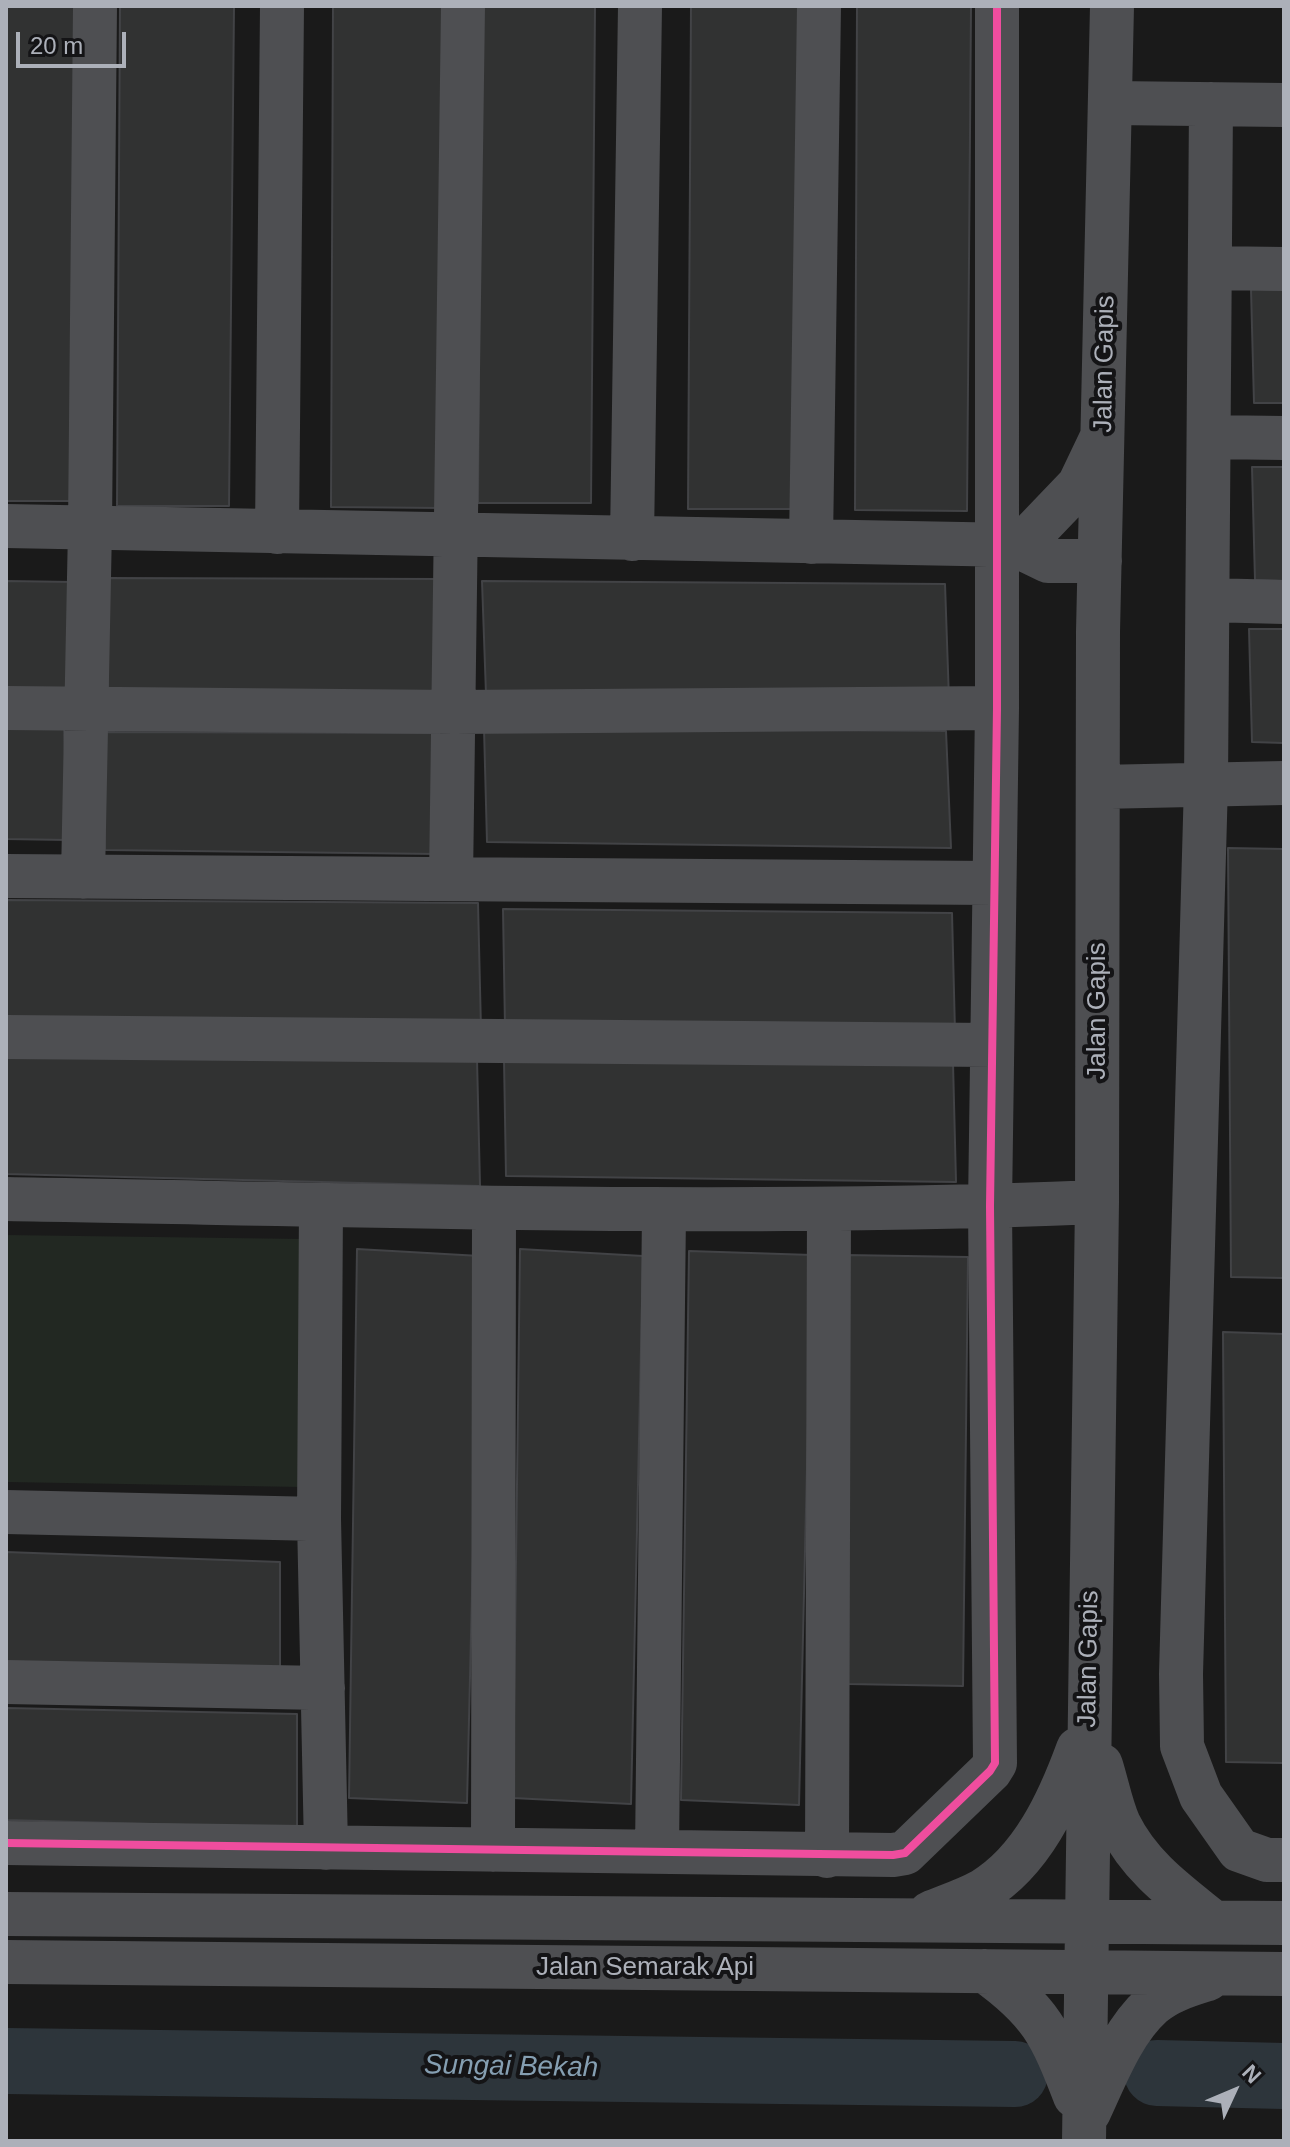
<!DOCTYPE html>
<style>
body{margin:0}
#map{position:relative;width:1290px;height:2147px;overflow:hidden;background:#1a1a1a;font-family:Arial,sans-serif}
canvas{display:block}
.frame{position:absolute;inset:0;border:8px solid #acb0b9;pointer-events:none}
.north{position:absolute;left:1194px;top:2051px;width:80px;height:80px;-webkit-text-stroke:6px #141416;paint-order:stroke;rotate:46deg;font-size:22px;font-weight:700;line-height:32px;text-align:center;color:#acb0b9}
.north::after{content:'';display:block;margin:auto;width:28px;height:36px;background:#acb0b9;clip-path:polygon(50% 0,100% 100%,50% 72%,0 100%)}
.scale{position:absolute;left:16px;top:32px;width:110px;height:36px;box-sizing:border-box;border:4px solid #acb0b9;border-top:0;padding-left:10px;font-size:24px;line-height:28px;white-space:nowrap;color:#acb0b9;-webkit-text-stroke:6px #141416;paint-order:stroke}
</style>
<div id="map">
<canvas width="1290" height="2147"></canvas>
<div class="frame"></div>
<div class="north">N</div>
<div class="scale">20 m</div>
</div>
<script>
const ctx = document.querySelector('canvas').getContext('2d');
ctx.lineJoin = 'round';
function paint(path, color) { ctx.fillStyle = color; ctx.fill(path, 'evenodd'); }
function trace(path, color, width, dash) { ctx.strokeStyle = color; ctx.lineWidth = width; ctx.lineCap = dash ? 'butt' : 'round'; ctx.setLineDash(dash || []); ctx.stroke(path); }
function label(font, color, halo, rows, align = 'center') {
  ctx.font = font + ' Arial,sans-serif'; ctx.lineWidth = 8; ctx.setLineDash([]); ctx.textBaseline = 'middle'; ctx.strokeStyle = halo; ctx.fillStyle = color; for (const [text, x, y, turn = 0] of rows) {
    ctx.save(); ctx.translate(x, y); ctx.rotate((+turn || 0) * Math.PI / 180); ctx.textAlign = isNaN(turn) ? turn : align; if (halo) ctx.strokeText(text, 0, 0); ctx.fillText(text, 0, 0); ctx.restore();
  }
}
const green = new Path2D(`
 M 6,1235 L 303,1239 L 301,1487 L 6,1482 Z`);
const river = new Path2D(`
 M 6,2061 L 1015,2074
 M 1157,2073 L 1284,2076`);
const building = new Path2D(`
 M 6,6 L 82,6 L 78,501 L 6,501 Z
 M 120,6 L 234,6 L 229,506 L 117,506 Z
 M 333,6 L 447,6 L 442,508 L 331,507 Z
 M 481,6 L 595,6 L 591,503 L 478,503 Z
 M 691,6 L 805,6 L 800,509 L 688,509 Z
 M 857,6 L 971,6 L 967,511 L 855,510 Z
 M 1251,289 L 1284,290 L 1284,403 L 1254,403 Z
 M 1252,467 L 1284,467 L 1284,581 L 1255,580 Z
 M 105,578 L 442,579 L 441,700 L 108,696 Z
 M 6,581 L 73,582 L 76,695 L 6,694 Z
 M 482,581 L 945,584 L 949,700 L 486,694 Z
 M 1249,629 L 1284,629 L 1284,743 L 1252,742 Z
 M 6,726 L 64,727 L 68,840 L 6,839 Z
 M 484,728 L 946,731 L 951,848 L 487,842 Z
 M 103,732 L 439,733 L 438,854 L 105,850 Z
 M 1228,848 L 1284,849 L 1284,1278 L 1231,1277 Z
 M 6,900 L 478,903 L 481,1030 L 6,1018 Z
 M 503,909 L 952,913 L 955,1032 L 505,1027 Z
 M 6,1055 L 477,1059 L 480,1186 L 6,1174 Z
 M 504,1059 L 953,1063 L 956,1182 L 506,1176 Z
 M 357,1249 L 480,1256 L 467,1803 L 349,1798 Z
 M 520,1249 L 643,1256 L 631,1804 L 513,1798 Z
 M 689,1251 L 812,1255 L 799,1805 L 681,1800 Z
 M 845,1255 L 968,1257 L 963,1686 L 848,1684 Z
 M 1223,1332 L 1284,1334 L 1284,1763 L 1226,1762 Z
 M 6,1552 L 280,1562 L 280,1676 L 6,1669 Z
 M 6,1708 L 297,1714 L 297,1828 L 6,1820 Z`);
const minor = new Path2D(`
 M 1112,103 L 1284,105
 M 1211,104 L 1206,783 L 1181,1674 L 1182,1746 L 1201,1796 L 1239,1850 L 1267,1860 L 1284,1860
 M 1210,268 L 1284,269
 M 1209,437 L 1284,438
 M 6,526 L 1015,545 L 1048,561 L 1100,561
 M 277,532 L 282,6
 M 1034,532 L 1079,485 L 1100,441
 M 632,539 L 640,6
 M 811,542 L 819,6
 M 1208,600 L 1284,602
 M 6,708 L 454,712 L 997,708
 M 1099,787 L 1284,783
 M 6,876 L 993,883
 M 83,877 L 90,528 L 95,6
 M 451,879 L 463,6
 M 6,1037 L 992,1045
 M 6,1199 C 370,1205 733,1217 1097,1202
 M 321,1205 L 319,1519 L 326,1848
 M 6,1512 L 319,1519
 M 6,1682 L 323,1688
 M 1101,1765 C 1107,1784 1111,1806 1119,1824 C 1140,1867 1177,1893 1213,1922
 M 6,1843 L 893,1855 L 905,1853 L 990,1771 L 995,1763 L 990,1206 L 997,708 L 997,6
 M 493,1850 L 494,1208
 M 657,1852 L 664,1211
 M 827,1856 L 829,1210
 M 930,1913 C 947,1906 966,1900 982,1891 C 1032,1861 1059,1801 1078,1749
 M 6,1914 L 1284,1923
 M 6,1962 L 1284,1974
 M 985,1971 C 1041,2011 1051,2034 1075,2096
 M 1089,2112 C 1106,2076 1122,2032 1152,2005 C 1168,1991 1189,1985 1208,1979
 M 1084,2141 L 1097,1202 L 1098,632 L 1112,6`);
const cycleway = new Path2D(`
 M 6,1843 L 893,1855 L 905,1853 L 990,1771 L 995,1763 L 990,1206 L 997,708 L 997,6`);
const streetNames = [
 ["Jalan Gapis",1105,364,-89],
 ["Jalan Gapis",1098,1011,-90],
 ["Jalan Gapis",1089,1659,-89],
 ["Jalan Semarak Api",645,1968]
];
const waterNames = [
 ["Sungai Bekah",511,2067,1]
];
paint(green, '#222822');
trace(river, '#2d353b', 66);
paint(building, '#313232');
trace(building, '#424346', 2);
trace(minor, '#4e4f52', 44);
trace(cycleway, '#ef4d9e', 8);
label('26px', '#acb0b9', '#141416', streetNames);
label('italic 28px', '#859fb2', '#141416', waterNames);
</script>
